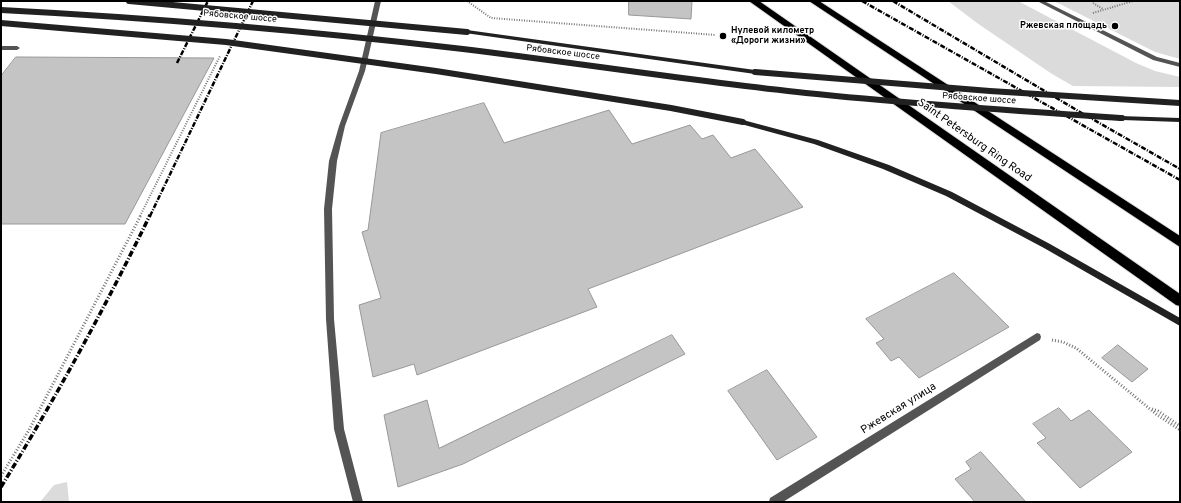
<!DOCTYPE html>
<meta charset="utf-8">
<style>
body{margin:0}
#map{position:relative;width:1181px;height:503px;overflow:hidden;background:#fff;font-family:Overpass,sans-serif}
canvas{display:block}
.frame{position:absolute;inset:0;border:2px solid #000;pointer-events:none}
</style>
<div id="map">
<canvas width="1181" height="503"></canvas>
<div class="frame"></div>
</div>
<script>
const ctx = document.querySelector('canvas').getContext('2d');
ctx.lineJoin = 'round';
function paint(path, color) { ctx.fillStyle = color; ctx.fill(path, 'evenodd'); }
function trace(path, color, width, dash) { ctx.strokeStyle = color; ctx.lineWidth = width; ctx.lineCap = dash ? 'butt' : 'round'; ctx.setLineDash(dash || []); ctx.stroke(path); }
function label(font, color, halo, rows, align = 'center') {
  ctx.font = font + ' Overpass,sans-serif'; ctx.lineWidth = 3; ctx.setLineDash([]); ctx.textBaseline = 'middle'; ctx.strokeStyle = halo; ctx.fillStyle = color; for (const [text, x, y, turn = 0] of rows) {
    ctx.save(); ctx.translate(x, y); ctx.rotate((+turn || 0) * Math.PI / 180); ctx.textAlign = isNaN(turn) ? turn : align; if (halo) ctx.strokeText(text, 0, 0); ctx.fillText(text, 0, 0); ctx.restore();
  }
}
const green = new Path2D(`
 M 948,1 L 1018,1 L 1136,63 L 1155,71 L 1180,77 L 1180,87 L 1073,86 L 1052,74 L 977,23 Z
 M 1054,1 L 1180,1 L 1180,59 L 1155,52 Z
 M 67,482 L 69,502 L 40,502 L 54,485 Z`);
const building = new Path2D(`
 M 629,1 L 692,1 L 691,19 L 629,15 Z
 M 16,57 L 214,58 L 125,224 L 1,224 L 1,76 Z
 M 484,103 L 504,143 L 609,110 L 632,144 L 690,125 L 702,139 L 713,135 L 731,158 L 755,149 L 803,207 L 588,289 L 597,307 L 417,375 L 414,364 L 373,377 L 359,305 L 381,298 L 362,232 L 368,230 L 381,133 Z
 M 954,273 L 1009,327 L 919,378 L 899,357 L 891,361 L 876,343 L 884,339 L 866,319 Z
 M 672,335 L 685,354 L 463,464 L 398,487 L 384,415 L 427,400 L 439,448 Z
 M 1118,345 L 1148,369 L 1132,382 L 1102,358 Z
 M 767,370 L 817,437 L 777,460 L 728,391 Z
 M 1059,408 L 1071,421 L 1089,410 L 1132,452 L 1080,488 L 1037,443 L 1046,438 L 1033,424 Z
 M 981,452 L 1026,502 L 975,502 L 955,479 L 971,469 L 966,462 Z`);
const pathFar1 = new Path2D(`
 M 467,1 L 491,18 L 716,35
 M 1093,3 L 1103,9
 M 1093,13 L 1133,1
 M 140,216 L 220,56`);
const path = new Path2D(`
 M 1052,340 L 1063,342 L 1076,348 L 1156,414 L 1180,430
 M 1152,409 L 1158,411 L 1180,426
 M 1,476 L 29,430 L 141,215`);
const service = new Path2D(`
 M 1037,1 L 1044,1 L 1157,57 L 1180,63 L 1180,67 L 1153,60 Z
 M 1,46 L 17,46 L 20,48 L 17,50 L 1,50 Z`);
const minor = new Path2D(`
 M 375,1 L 381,1 L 365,71 L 345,126 L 337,161 L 332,209 L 334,319 L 344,429 L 363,502 L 353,502 L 334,429 L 326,319 L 324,209 L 329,161 L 339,126 L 359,71 Z
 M 1037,333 L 1040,334 L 1041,337 L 1040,340 L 783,502 L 769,502 L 770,498 Z`);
const secondary = new Path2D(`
 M 467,30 L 755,70 L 758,72 L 755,74 L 465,33 L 464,32 Z
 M 1120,116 L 1180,118 L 1180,122 L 1122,120 L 1119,118 Z
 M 741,120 L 743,120 L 818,140 L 889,165 L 952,192 L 1050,244 L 1180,318 L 1180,326 L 1044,248 L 946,196 L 883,169 L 814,144 L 741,124 L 740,122 Z`);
const motorway = new Path2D(`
 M 749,1 L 759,1 L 1180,294 L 1180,306 L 1176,305 Z
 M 809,1 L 819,1 L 1180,236 L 1180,247 Z`);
const railFar1 = new Path2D(`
 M 862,1 L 1180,180
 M 893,1 L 1080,112 L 1180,169
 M 177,63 L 208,1
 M 150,216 L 253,1`);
const rail = new Path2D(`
 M 1,487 C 55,399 105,308 150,215`);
const secondaryBridge = new Path2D(`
 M 129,1 L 467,32
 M 1,10 C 156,18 310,31 463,49 C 578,63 691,81 806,93 C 911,104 1017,111 1122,118
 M 1,23 L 226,42 L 436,71 L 671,108 L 743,122
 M 755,72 L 990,91 L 1180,103`);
const markers = [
 [1115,26,4,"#000"],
 [723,36,4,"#000"]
];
const farStreetnames = [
 ["Рябовское шоссе",240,17,5],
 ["Рябовское шоссе",563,53,7],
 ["Рябовское шоссе",979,99,4]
];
const farPoinames = [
 ["Ржевская площадь",1107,26],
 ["Нулевой километр",731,31,"left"],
 ["«Дороги жизни»",731,41,"left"]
];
const streetNames = [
 ["Saint Petersburg Ring Road",974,141,35],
 ["Ржевская улица",899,409,-32]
];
paint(green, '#dbdbdb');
paint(building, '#c4c4c4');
trace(building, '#989898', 1);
trace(motorway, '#dbdbdb', 2);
trace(pathFar1, '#767676', 2, [1, 1.5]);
trace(path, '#767676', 3, [1, 2]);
paint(service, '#545454');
paint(minor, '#545454');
paint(secondary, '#212121');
paint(motorway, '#000');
trace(railFar1, '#000', 2.5, [5, 1.5, 1, 1.5]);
trace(rail, '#000', 3.5, [6, 2, 1, 2]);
trace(secondaryBridge, '#212121', 6);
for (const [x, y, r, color] of markers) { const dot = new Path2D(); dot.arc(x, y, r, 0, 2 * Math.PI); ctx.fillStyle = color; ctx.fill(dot); trace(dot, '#fff', 1.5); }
label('9px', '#000', '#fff', farStreetnames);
label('bold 9px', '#000', '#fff', farPoinames, 'right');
label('11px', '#000', '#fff', streetNames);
</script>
